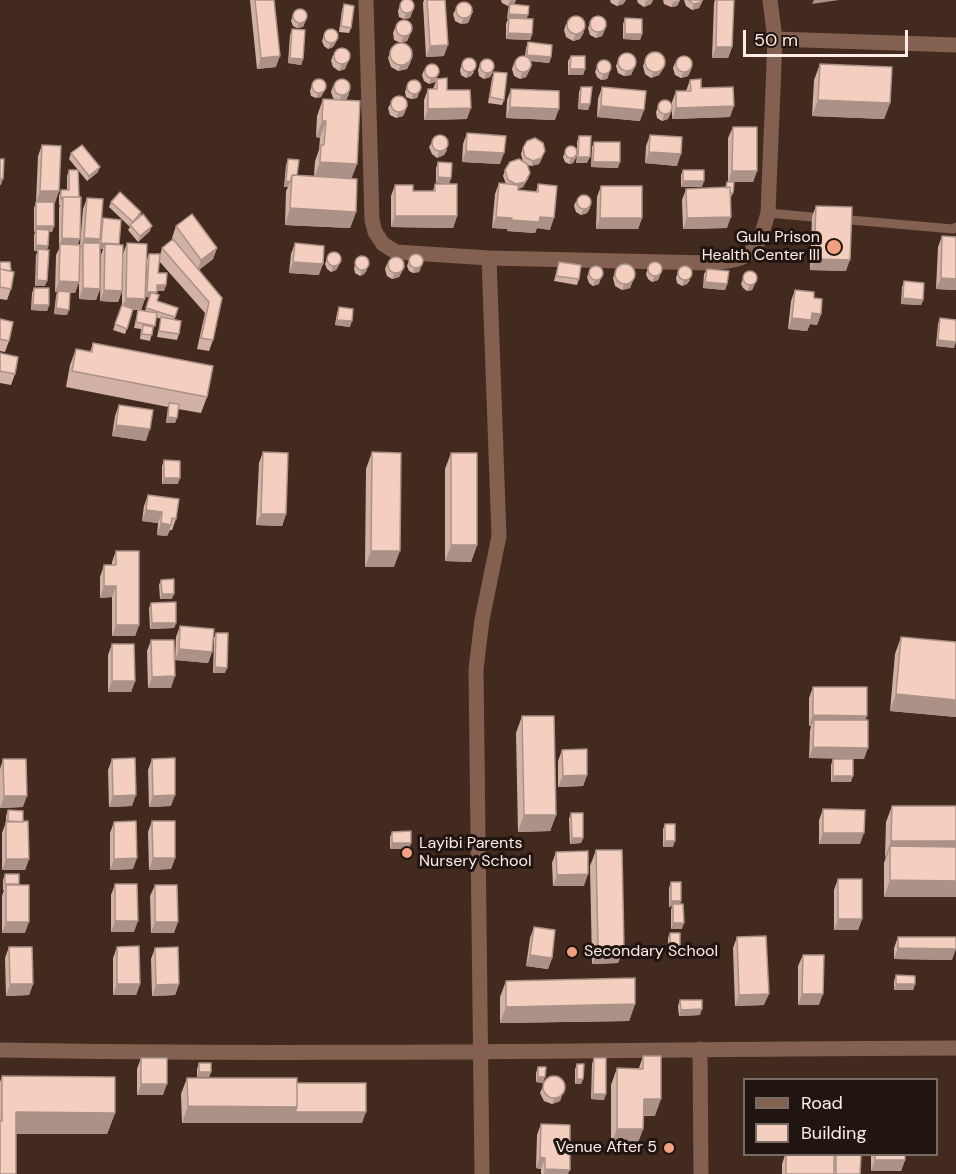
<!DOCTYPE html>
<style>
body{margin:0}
#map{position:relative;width:956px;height:1174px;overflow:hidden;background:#422a1f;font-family:"DM Sans",sans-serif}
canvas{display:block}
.legend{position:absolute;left:743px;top:1078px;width:195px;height:78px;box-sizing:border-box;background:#211511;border:2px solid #796b66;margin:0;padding:8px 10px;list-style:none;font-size:18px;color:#fdece5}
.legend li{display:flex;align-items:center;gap:12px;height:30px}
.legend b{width:30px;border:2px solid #796b66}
.scale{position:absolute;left:743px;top:30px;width:165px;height:27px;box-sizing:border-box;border:3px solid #fdece5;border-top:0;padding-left:8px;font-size:18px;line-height:21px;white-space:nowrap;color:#fdece5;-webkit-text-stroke:4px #211511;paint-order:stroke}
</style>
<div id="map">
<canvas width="956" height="1174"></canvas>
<ul class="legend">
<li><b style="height:8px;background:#846051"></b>Road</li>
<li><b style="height:16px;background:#f4cfc0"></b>Building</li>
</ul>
<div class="scale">50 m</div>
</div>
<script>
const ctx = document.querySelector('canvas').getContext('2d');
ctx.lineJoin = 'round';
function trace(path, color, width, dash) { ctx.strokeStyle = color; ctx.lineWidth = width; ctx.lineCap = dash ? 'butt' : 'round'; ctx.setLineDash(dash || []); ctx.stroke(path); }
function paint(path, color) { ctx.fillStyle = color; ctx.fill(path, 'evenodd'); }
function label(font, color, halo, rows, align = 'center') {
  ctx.font = font + ' "DM Sans",sans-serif'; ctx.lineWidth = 6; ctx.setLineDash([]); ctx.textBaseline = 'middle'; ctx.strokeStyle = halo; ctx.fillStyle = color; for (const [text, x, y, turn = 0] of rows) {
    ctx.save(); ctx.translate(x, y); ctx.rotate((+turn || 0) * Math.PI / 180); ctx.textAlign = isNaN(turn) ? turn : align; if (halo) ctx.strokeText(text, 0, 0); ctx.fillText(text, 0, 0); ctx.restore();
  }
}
const service = new Path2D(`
 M 768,213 L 823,218
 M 839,219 L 953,229 L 956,227`);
const minor = new Path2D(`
 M 366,0 L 372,220 L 375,232 L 383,244 L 396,252 L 489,258 L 710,263 C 751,260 757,254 768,213 L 775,39 L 770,0
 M 775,39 L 956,45
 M 700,1049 L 701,1174
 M 0,1050 C 319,1056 637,1049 956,1048
 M 482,1174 L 476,669 L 482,620 L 499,536 L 489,258`);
const wall = new Path2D(`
 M 250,0 L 274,0 L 276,67 L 257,69 Z
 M 424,0 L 445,0 L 444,56 L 426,57 L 423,3 Z
 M 501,0 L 516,0 L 514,4 L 513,4 L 527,19 L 532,34 L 530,40 L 506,39 L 506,24 L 508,19 L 507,19 L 508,10 L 509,5 L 508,6 L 502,3 Z
 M 610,0 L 626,0 L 623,4 L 617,6 L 611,3 Z
 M 637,0 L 653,0 L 651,4 L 644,7 L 638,3 Z
 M 663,0 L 680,0 L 677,6 L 671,7 L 664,4 Z
 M 684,0 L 703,0 L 699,8 L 692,10 L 686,6 Z
 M 715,0 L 734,0 L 732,47 L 728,58 L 712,58 L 714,3 Z
 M 344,4 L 351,28 L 349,33 L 339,32 L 342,10 Z
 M 400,5 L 414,7 L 410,18 L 404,19 L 399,17 L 398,11 Z
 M 456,9 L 473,11 L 468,23 L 461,24 L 455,21 L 453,14 Z
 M 293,15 L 305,22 L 303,27 L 297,28 L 293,26 L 291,21 Z
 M 625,18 L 642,34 L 640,40 L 623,39 L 623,24 Z
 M 590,23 L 607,25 L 602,36 L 596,38 L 590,35 L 588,28 Z
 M 566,24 L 584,32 L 580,39 L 573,41 L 566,37 L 564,30 Z
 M 395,28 L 412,30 L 407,41 L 401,43 L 394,40 L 393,33 Z
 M 292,29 L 303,59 L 301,65 L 288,63 L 290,35 Z
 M 324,35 L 336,42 L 333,47 L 328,49 L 324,46 L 322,41 Z
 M 528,42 L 551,57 L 549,63 L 530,61 L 532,65 L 526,77 L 520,79 L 514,76 L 512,69 L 514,63 L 525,56 L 526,48 Z
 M 390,53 L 411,61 L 407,69 L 398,71 L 391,67 L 388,58 Z
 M 333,55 L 350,57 L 345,69 L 339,71 L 333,67 L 331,61 Z
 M 571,56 L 585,69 L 583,75 L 568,75 L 568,61 Z
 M 618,61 L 634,68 L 631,75 L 624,76 L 618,73 L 616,66 Z
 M 645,61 L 663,69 L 659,75 L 651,78 L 645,74 L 643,66 Z
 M 675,63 L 691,70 L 688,76 L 681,78 L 675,75 L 673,68 Z
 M 462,64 L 474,72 L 471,76 L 466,78 L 461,75 L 460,70 Z
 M 820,64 L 890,103 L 884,119 L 812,116 L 814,80 Z
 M 480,65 L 493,72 L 490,77 L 484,79 L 479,76 L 478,70 Z
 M 597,67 L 609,74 L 607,79 L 601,80 L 597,77 L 595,72 Z
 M 424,70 L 437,78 L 447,90 L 467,119 L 424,120 L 424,100 L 428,89 L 433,89 L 436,81 L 435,82 L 429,84 L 424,81 L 422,75 Z
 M 494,72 L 504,100 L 502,105 L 488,103 L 492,78 Z
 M 690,80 L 701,88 L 730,117 L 672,119 L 672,110 L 668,119 L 662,121 L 657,118 L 656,112 L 658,107 L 672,105 L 672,102 L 676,91 L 686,91 Z
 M 312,85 L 326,87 L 321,97 L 316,98 L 311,96 L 310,91 Z
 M 333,86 L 349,94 L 346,100 L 343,100 L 357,164 L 351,178 L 356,212 L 350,228 L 285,225 L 286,191 L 288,187 L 284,187 L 286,165 L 288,159 L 297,175 L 314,176 L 315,161 L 319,150 L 320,138 L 316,137 L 317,116 L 323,99 L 336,100 L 333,98 L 331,92 Z
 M 407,86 L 421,87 L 417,98 L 411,99 L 406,97 L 405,92 Z
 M 581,87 L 590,104 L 588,110 L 578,109 L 579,92 Z
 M 602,87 L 640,121 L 597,117 L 598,99 Z
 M 511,89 L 555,120 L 506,118 L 507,100 Z
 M 391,103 L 408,105 L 403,116 L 396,118 L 390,115 L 388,108 Z
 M 733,127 L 757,171 L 753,182 L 728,182 L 728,138 Z
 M 467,133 L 500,164 L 462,162 L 463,144 Z
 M 650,135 L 677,166 L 645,163 L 646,146 Z
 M 579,136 L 587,163 L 576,163 L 577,156 L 573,163 L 569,164 L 565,162 L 563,157 L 567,147 L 577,151 L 577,142 Z
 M 432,142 L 447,150 L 444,155 L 437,158 L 432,154 L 429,147 Z
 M 594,142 L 618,168 L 591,167 L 592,147 Z
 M 42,145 L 59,191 L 54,203 L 54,226 L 52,232 L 49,232 L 48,246 L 47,250 L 45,286 L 35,286 L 36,255 L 38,251 L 34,251 L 34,235 L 35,232 L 34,232 L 34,208 L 36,202 L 46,202 L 36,202 L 38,156 Z
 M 523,148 L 543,156 L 539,164 L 531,166 L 527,165 L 530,173 L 528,179 L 523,187 L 518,189 L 518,190 L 536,192 L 538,184 L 550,230 L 537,228 L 535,233 L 507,231 L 508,229 L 492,228 L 495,194 L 499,183 L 506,184 L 503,176 L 505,170 L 523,162 L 521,154 Z
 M 71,153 L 98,172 L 87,181 L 69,159 Z
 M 438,162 L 451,178 L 449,184 L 436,183 L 436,168 Z
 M 69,170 L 78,244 L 80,245 L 83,209 L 87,198 L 101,222 L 103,218 L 119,245 L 123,254 L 127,243 L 146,282 L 147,259 L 149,254 L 160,255 L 162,248 L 179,247 L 172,238 L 176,226 L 217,248 L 213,259 L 199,270 L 222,298 L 213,340 L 209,351 L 197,349 L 205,313 L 159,261 L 158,273 L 166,285 L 164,291 L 157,291 L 156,294 L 157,301 L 178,308 L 174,320 L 179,334 L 177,340 L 157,337 L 161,319 L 156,317 L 150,341 L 140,339 L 141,329 L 134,328 L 138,310 L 133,310 L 125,334 L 113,330 L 122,305 L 122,291 L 118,302 L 100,301 L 101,255 L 103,249 L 100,249 L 100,289 L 96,300 L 79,299 L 79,282 L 75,293 L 70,293 L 67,315 L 54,314 L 56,296 L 57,292 L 55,292 L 56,255 L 59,249 L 59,208 L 60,205 L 59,205 L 59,196 L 61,190 L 67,190 L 67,176 ZM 145,297 L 150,297 L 145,311 L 141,310 Z
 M 683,170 L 702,187 L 681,187 L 681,175 Z
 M 727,182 L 733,193 L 730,199 L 727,228 L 683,229 L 682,200 L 686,189 L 725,188 Z
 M 435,184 L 457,216 L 453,228 L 391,227 L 391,196 L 395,185 L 413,191 L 433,191 Z
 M 601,186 L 642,218 L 638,229 L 596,229 L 597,197 Z
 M 576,201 L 590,208 L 587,213 L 581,215 L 576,212 L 574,206 Z
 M 111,202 L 141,212 L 140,217 L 150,231 L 138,242 L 128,230 L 130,227 L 109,207 Z
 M 816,206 L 846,271 L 810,270 L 812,217 Z
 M 942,236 L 956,237 L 956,290 L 936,289 L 938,247 Z
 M 295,243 L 319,275 L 289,273 L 291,254 Z
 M 327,258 L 339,265 L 336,270 L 331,272 L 327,269 L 325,264 Z
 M 409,260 L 421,267 L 419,272 L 413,273 L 409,271 L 407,266 Z
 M 0,262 L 11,289 L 7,300 L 0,299 Z
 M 356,262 L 367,270 L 364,274 L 360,276 L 355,273 L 354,268 Z
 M 559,262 L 579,279 L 577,285 L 554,281 Z
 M 387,264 L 405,266 L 399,277 L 392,279 L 387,276 L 385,269 Z
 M 591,267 L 599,284 L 593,286 L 589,283 L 587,277 Z
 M 648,268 L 662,270 L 658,280 L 652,282 L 648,279 L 646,274 Z
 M 707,269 L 727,284 L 725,290 L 703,288 L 704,274 Z
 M 678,272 L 690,280 L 687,284 L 682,286 L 677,283 L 676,278 Z
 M 615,273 L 635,275 L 630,288 L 622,290 L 615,286 L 613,278 Z
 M 743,278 L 757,279 L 752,290 L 747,291 L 743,288 L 741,284 Z
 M 904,281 L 923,300 L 921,305 L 901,304 L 902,287 Z
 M 34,288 L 49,305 L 47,311 L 31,310 L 32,293 Z
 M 795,290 L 814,298 L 821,314 L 817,325 L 810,324 L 807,331 L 788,329 L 791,301 Z
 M 339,307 L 350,327 L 335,325 L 337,313 Z
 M 940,318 L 954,348 L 936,346 L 938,324 Z
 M 0,319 L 9,341 L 5,352 L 0,351 Z
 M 93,343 L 207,397 L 201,413 L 178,409 L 175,423 L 166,423 L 168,407 L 66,387 L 70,365 L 76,349 L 90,352 Z
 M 0,353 L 15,374 L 11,385 L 0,383 Z
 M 119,405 L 146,441 L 112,436 L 115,416 Z
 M 263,452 L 286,514 L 282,526 L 256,525 L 259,463 Z
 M 372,452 L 394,567 L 365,567 L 366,469 Z
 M 451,453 L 477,545 L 471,562 L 445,561 L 445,469 Z
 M 164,460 L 178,484 L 162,484 L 162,466 Z
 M 148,495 L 176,519 L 172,530 L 170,530 L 167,536 L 157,535 L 158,523 L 142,521 L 144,506 Z
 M 116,551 L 139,625 L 135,636 L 112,636 L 112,597 L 100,598 L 100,577 L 104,565 L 112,565 L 112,562 Z
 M 161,580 L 172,599 L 160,599 L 159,585 Z
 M 151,603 L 176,623 L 174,628 L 150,629 L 149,608 Z
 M 180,626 L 212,652 L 208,663 L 175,660 L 176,637 Z
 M 216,633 L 225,673 L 213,673 L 214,638 Z
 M 901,637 L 956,642 L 956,717 L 890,711 L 895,654 Z
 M 151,640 L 171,688 L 148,688 L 147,651 Z
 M 112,644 L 135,681 L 131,692 L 108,692 L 108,655 Z
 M 813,687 L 866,720 L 864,759 L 809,758 L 810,731 L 811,726 L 809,726 L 809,698 Z
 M 522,716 L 556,815 L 550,831 L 518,832 L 516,733 Z
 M 562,750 L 587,775 L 583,786 L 558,787 L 558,761 Z
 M 3,759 L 23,807 L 0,808 L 0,769 Z
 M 112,759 L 132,806 L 109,807 L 108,770 Z
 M 152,759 L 171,806 L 149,807 L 148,770 Z
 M 833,759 L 851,782 L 831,782 L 831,765 Z
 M 892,806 L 956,806 L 884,897 L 884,863 L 886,857 L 885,857 L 886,822 Z
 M 823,809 L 860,844 L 819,844 L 819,820 Z
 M 8,810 L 23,822 L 29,859 L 25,870 L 2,870 L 2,833 L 6,822 L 6,816 Z
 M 571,813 L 583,838 L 581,843 L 570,844 L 569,819 Z
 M 152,821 L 175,858 L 171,869 L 149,870 L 148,832 Z
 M 114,822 L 133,869 L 110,870 L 110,833 Z
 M 665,824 L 673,847 L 663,847 L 663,829 Z
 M 392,832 L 411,843 L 409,849 L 390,849 L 390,837 Z
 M 596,850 L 624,947 L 618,963 L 592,964 L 590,866 Z
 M 556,852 L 584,886 L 553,886 L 552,863 Z
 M 5,874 L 19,885 L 25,933 L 2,933 L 2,896 L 4,890 L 3,890 L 3,880 Z
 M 838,879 L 862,919 L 858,930 L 834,930 L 834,890 Z
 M 671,882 L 681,901 L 680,904 L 682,929 L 671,929 L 671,910 L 672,906 L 669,907 L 669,888 Z
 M 115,884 L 134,932 L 111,932 L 111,895 Z
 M 155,885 L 174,933 L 151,933 L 150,896 Z
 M 534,927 L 552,958 L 548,969 L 526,966 L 530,938 Z
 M 670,933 L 678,957 L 668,957 L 668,938 Z
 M 737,937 L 764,1005 L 735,1006 L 733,948 Z
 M 898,937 L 952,960 L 894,959 L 894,948 Z
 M 9,947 L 33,984 L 29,995 L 6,996 L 5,958 Z
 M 117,947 L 140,984 L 136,995 L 113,995 L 113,958 Z
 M 155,948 L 179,984 L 175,995 L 152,996 L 151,959 Z
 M 803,955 L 819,1005 L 798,1005 L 798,966 Z
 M 896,975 L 915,984 L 913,990 L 894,990 L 894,981 Z
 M 506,981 L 635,1004 L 629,1021 L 500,1023 L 500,997 Z
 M 680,1000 L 700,1015 L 679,1016 L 678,1006 Z
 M 643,1056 L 655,1116 L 644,1116 L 643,1129 L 637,1145 L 611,1145 L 611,1085 L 617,1068 L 639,1068 Z
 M 141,1058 L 163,1095 L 137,1095 L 137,1069 Z
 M 594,1058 L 604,1100 L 591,1099 L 592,1064 Z
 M 199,1063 L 211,1072 L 209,1077 L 197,1077 L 197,1069 Z
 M 577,1064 L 583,1079 L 581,1084 L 575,1084 L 575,1069 Z
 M 538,1067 L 543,1083 L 536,1082 L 536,1073 Z
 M 2,1076 L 115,1113 L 107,1134 L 16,1134 L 0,1174 L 0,1082 Z
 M 187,1078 L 297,1083 L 362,1123 L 182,1123 L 181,1094 Z
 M 546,1079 L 565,1087 L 560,1101 L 552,1104 L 544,1101 L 540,1093 Z
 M 541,1124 L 568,1174 L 541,1174 L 541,1169 L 536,1168 L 537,1135 Z
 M 785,1155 L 861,1155 L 860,1174 L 782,1174 L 782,1164 Z
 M 871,1155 L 905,1155 L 905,1160 L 901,1171 L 871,1171 Z`);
const shadedWall = new Path2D(`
 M 510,0 L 516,0 L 514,4 L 508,6 Z
 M 621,0 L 626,0 L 623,4 L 617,6 L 619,1 Z
 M 649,0 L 653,0 L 651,4 L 644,7 L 646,1 Z
 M 680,0 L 677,6 L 671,7 L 673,2 Z
 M 703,0 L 699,8 L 692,10 L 694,4 Z
 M 814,0 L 839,0 L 812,4 Z
 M 414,7 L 410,18 L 404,19 L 406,13 Z
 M 473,11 L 468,23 L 461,24 L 463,19 Z
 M 509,14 L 528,15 L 526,21 L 507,19 Z
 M 307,17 L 303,27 L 297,28 L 299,23 Z
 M 607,25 L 602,36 L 596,38 L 598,32 Z
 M 586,26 L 580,39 L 573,41 L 575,35 Z
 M 412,30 L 407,41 L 401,43 L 403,37 Z
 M 508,33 L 532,34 L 530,40 L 506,39 Z
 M 625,34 L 642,34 L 640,40 L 623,39 Z
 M 338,37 L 333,47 L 328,49 L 331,43 Z
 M 448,45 L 444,56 L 426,57 L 430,46 Z
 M 716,47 L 732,47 L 728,58 L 712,58 Z
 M 527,55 L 551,57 L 549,63 L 525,60 Z
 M 280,56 L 276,67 L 257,69 L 261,58 Z
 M 413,56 L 407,69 L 398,71 L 400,66 Z
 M 350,57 L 345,69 L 339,71 L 341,65 Z
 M 290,58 L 303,59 L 301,65 L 288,63 Z
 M 636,63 L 631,75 L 624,76 L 626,71 Z
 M 665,63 L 659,75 L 651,78 L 653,72 Z
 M 532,65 L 526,77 L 520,79 L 522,73 Z
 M 693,65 L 688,76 L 681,78 L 683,73 Z
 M 476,66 L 471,76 L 466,78 L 468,72 Z
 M 495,66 L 490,77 L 484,79 L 486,73 Z
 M 611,68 L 607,79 L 601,80 L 603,75 Z
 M 570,69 L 585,69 L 583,75 L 568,75 Z
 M 440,71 L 435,82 L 429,84 L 431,78 Z
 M 326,87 L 321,97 L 316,98 L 318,93 Z
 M 421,87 L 417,98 L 411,99 L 413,94 Z
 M 351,88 L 346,100 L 339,102 L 341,96 Z
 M 818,100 L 890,103 L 884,119 L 812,116 Z
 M 580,104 L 590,104 L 588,110 L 578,109 Z
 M 408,105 L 403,116 L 396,118 L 398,113 Z
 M 601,106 L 644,110 L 640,121 L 597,117 Z
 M 734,106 L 730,117 L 672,119 L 676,108 Z
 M 510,107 L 559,109 L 555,120 L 506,118 Z
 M 471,108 L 467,119 L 424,120 L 428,109 Z
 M 673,108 L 668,119 L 662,121 L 664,115 Z
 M 322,121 L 326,121 L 320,138 L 316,137 Z
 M 449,144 L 444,155 L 437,158 L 439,152 Z
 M 466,151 L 504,153 L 500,164 L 462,162 Z
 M 545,151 L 539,164 L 531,166 L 533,161 Z
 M 649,152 L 681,154 L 677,166 L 645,163 Z
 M 578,153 L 573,163 L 569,164 L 571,158 Z
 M 578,157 L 590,157 L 587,163 L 576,163 Z
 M 320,162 L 357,164 L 351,180 L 314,178 Z
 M 593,162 L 620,162 L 618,168 L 591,167 Z
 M 100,167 L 98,172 L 87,181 L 89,176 Z
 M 732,171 L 757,171 L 753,182 L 728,182 Z
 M 530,173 L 523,187 L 514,190 L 516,184 Z
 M 438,177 L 451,178 L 449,184 L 436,183 Z
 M 0,179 L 3,179 L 1,185 L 0,185 Z
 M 286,181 L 290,182 L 288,187 L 284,187 Z
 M 683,181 L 704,181 L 702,187 L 681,187 Z
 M 40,191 L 59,191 L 55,203 L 36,202 Z
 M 592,203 L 587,213 L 581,215 L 583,210 Z
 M 290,208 L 356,212 L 350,228 L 285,225 Z
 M 395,216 L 457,216 L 453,228 L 391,227 Z
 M 496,217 L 512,218 L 508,229 L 492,228 Z
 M 540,217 L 554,218 L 550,230 L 537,228 L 535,233 L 507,231 L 511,220 Z
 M 731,217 L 727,228 L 683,229 L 687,218 Z
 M 600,218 L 642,218 L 638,229 L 596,229 Z
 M 36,226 L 54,226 L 52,232 L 36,232 L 36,229 L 35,232 L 34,232 Z
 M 152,226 L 150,231 L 138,242 L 140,236 Z
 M 62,238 L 80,239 L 76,250 L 60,244 L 58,249 Z
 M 84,238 L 100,239 L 96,250 L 83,243 L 81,249 L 80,249 Z
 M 101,243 L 119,244 L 105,244 L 103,249 L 99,249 Z
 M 36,245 L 48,246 L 46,252 L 34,251 Z
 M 217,248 L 213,259 L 197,271 L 201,260 Z
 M 814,259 L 850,260 L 846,271 L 810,270 Z
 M 341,260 L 336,270 L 331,272 L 333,266 Z
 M 293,262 L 323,264 L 319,275 L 289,273 Z
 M 423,262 L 419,272 L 413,273 L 415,268 Z
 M 369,264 L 364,274 L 360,276 L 362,270 Z
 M 405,266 L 399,277 L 392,279 L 394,274 Z
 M 662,270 L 658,280 L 652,282 L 654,276 Z
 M 603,273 L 599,284 L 593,286 L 595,280 Z
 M 692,274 L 687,284 L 682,286 L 684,280 Z
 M 635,275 L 630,288 L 622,290 L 624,284 Z
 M 941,278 L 956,279 L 956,290 L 936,289 Z
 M 757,279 L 752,290 L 747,291 L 750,285 Z
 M 37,280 L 47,281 L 45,286 L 35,286 Z
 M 59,281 L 79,282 L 75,293 L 55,292 Z
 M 705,282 L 727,284 L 725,290 L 703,288 Z
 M 157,285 L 166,285 L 164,291 L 155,291 Z
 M 83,288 L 100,289 L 96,300 L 79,299 Z
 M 104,290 L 122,291 L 118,302 L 100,301 Z
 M 147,292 L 157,292 L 155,298 L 145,297 Z
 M 126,298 L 145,299 L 141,310 L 122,309 Z
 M 903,298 L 923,300 L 921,305 L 901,304 Z
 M 33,305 L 49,305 L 47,311 L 31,310 Z
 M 56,308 L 69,310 L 67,315 L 54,314 Z
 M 812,313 L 821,314 L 817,325 L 810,324 L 807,331 L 788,329 L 792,318 Z
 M 337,320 L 352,321 L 350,327 L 335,325 Z
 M 938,340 L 956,342 L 954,348 L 936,346 Z
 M 168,417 L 177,418 L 175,423 L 166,423 Z
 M 116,425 L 150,429 L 146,441 L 112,436 Z
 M 164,478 L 180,478 L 178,484 L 162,484 Z
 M 146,510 L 162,512 L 158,523 L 142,521 Z
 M 261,514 L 286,514 L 282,526 L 256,525 Z
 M 161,523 L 171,525 L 167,536 L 157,535 Z
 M 451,545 L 477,545 L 471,562 L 445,561 Z
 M 371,551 L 400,551 L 394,567 L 365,567 Z
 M 104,586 L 116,586 L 112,597 L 100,598 Z
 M 162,594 L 174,594 L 172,599 L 160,599 Z
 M 152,623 L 176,623 L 174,628 L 150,629 Z
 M 116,625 L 139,625 L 135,636 L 112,636 Z
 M 179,649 L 212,652 L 208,663 L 175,660 Z
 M 215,667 L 227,668 L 225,673 L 213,673 Z
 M 175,676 L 171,688 L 148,688 L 152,677 Z
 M 112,681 L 135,681 L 131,692 L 108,692 Z
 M 896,694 L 956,700 L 956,717 L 890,711 Z
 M 813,715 L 867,716 L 863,727 L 814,720 L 811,726 L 809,726 Z
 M 813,747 L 868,748 L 864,759 L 809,758 Z
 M 587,775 L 583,786 L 558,787 L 563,776 Z
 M 833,776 L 853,776 L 851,782 L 831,782 Z
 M 136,795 L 132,806 L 109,807 L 113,796 Z
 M 175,795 L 171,806 L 149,807 L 153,796 Z
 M 4,796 L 27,796 L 23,807 L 0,808 Z
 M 524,815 L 556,815 L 550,831 L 518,832 Z
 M 823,833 L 864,833 L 860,844 L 819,844 Z
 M 572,838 L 583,838 L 581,843 L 570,844 Z
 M 665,841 L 675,841 L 673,847 L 663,847 Z
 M 891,841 L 956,841 L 956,858 L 890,846 L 887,857 L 885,857 Z
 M 392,843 L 411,843 L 409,849 L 390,849 Z
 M 137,858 L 133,869 L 110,870 L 114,859 Z
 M 153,858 L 175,858 L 171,869 L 149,870 Z
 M 6,859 L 29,859 L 25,870 L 2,870 Z
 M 588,874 L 584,886 L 553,886 L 557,875 Z
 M 890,880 L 956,881 L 956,897 L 884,897 Z
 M 671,901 L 681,901 L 679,906 L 673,904 L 672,906 L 669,907 Z
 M 838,919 L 862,919 L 858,930 L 834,930 Z
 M 115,921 L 138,921 L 134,932 L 111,932 Z
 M 6,922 L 29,922 L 25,933 L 2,933 Z
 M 155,922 L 178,922 L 174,933 L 151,933 Z
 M 673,923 L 684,923 L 682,929 L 671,929 Z
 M 598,947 L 624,947 L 618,963 L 592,964 Z
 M 898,948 L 956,949 L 952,960 L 894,959 Z
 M 670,951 L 680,951 L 678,957 L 668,957 Z
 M 530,955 L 552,958 L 548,969 L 526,966 Z
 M 10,984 L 33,984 L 29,995 L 6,996 Z
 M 117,984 L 140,984 L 136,995 L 113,995 Z
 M 179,984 L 175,995 L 152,996 L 156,985 Z
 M 896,984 L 915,984 L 913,990 L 894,990 Z
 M 769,994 L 764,1005 L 735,1006 L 739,995 Z
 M 802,994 L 823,994 L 819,1005 L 798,1005 Z
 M 635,1004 L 629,1021 L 500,1023 L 506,1007 Z
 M 702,1009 L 700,1015 L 679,1016 L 681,1010 Z
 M 199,1072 L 211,1072 L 209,1077 L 197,1077 Z
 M 538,1077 L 545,1077 L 543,1083 L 536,1082 Z
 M 577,1079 L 583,1079 L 581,1084 L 575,1084 Z
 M 141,1084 L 167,1084 L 163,1095 L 137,1095 Z
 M 593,1094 L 606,1094 L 604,1100 L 591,1099 Z
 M 562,1095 L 560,1101 L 552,1104 L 554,1099 Z
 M 644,1099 L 661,1099 L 655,1116 L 638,1115 Z
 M 188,1106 L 297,1107 L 366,1112 L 362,1123 L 182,1123 Z
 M 16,1112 L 115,1113 L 107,1134 L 9,1134 Z
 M 617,1129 L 643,1129 L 637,1145 L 611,1145 Z
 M 540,1157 L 545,1158 L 541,1169 L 536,1168 Z
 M 875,1160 L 905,1160 L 901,1171 L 871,1171 Z
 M 545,1169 L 570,1170 L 568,1174 L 544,1174 Z`);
const building = new Path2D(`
 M400 6a7 7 0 1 1 14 0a7 7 0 1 1-14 0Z
 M 255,0 L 274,0 L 280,56 L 261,58 Z
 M 427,0 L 445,0 L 448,45 L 430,46 Z
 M 688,0 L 702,0 L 701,2 L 694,4 Z
 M 717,0 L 734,0 L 732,47 L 716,47 Z
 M456 10a8 8 0 1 1 16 0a8 8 0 1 1-16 0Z
 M 344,4 L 354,6 L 351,28 L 341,26 Z
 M 510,4 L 529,6 L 528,15 L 509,14 Z
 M293 16a7 7 0 1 1 14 0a7 7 0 1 1-14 0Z
 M567 25a9 9 0 1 1 18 0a9 9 0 1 1-18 0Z
 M590 24a8 8 0 1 1 16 0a8 8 0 1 1-16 0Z
 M 509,18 L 533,19 L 532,34 L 508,33 Z
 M 625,18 L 642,19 L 642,34 L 625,34 Z
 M396 28a8 8 0 1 1 16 0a8 8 0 1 1-16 0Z
 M 292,29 L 305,30 L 303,59 L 290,58 Z
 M324 36a7 7 0 1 1 14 0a7 7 0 1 1-14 0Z
 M 528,42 L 552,45 L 551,57 L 527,55 Z
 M390 54a11 11 0 1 1 22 0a11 11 0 1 1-22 0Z
 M334 56a8 8 0 1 1 16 0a8 8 0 1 1-16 0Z
 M645 62a10 10 0 1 1 20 0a10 10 0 1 1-20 0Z
 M618 62a9 9 0 1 1 18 0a9 9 0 1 1-18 0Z
 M676 64a8 8 0 1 1 16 0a8 8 0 1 1-16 0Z
 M515 64a8 8 0 1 1 16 0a8 8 0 1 1-16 0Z
 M 571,56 L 585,56 L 585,69 L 570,69 Z
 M462 65a7 7 0 1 1 14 0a7 7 0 1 1-14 0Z
 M480 66a7 7 0 1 1 14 0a7 7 0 1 1-14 0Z
 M597 67a7 7 0 1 1 14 0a7 7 0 1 1-14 0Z
 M425 71a7 7 0 1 1 14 0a7 7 0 1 1-14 0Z
 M 820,64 L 892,67 L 890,103 L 818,100 Z
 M 494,72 L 507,73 L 504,100 L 490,97 Z
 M 447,78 L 447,90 L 470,90 L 471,108 L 428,109 L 428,89 L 437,89 L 437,79 Z
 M334 87a8 8 0 1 1 16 0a8 8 0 1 1-16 0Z
 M 701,79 L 701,88 L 733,87 L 734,106 L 676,108 L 676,91 L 691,91 L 690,80 Z
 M312 86a7 7 0 1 1 14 0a7 7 0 1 1-14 0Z
 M407 87a7 7 0 1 1 14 0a7 7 0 1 1-14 0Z
 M 581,87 L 592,87 L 590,104 L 580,104 Z
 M 602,87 L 646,91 L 644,110 L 601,106 Z
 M 511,89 L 559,91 L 559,109 L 510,107 Z
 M391 104a8 8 0 1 1 16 0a8 8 0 1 1-16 0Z
 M 323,99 L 360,101 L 357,164 L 320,162 L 321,145 L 324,145 L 326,121 L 322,121 Z
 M658 107a7 7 0 1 1 14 0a7 7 0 1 1-14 0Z
 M 733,127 L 757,127 L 757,171 L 732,171 Z
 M 467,133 L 506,136 L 504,153 L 466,151 Z
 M432 143a8 8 0 1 1 16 0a8 8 0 1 1-16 0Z
 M 650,135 L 682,137 L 681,154 L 649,152 Z
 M 579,136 L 591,136 L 590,157 L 578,157 Z
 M 535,138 L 543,143 L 545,151 L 541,158 L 533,161 L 525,157 L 523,148 L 527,141 Z
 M 594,142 L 620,142 L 620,162 L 593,162 Z
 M 42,145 L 61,146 L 59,191 L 40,191 Z
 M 82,145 L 100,167 L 89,176 L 71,153 Z
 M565 152a6 6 0 1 1 12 0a6 6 0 1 1-12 0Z
 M 0,159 L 4,159 L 3,179 L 0,179 Z
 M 288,159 L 299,160 L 297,175 L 292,175 L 290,182 L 286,181 Z
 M 519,159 L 527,164 L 530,173 L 525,182 L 516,184 L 508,180 L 505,170 L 510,162 Z
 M 438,162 L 452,163 L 451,178 L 438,177 Z
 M 69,170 L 78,170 L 79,197 L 63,197 L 62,199 L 61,199 L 61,190 L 69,190 Z
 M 683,170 L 704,170 L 704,181 L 683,181 Z
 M 292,175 L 357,179 L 356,212 L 290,208 Z
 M 727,182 L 734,182 L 733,193 L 730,193 L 730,187 L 726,188 Z
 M 499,183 L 518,185 L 518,190 L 538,192 L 538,184 L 557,186 L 554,218 L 540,217 L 539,222 L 511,220 L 512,218 L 496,217 Z
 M 435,184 L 457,184 L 457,216 L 395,216 L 395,185 L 413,185 L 413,191 L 435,191 Z
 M 601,186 L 642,186 L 642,218 L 600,218 Z
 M 730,187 L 731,217 L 687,218 L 686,189 Z
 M 120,192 L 141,212 L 133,222 L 111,202 Z
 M577 202a7 7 0 1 1 14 0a7 7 0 1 1-14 0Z
 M 63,197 L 81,197 L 80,239 L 62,238 Z
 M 87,198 L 103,199 L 100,239 L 84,238 Z
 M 36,202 L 54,202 L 54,226 L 36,226 Z
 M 816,206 L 852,207 L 850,260 L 814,259 Z
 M 143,214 L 152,226 L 140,236 L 130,225 Z
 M 192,214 L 217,248 L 201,260 L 176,226 Z
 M 103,218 L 121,220 L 119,244 L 101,243 Z
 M 36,229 L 49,230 L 48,246 L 36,245 Z
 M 942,236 L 956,237 L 956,279 L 941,278 Z
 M 173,239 L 222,298 L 213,340 L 201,338 L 209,302 L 162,248 Z
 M 83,243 L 100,243 L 100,289 L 83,288 Z
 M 127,243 L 147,244 L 145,299 L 126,298 Z
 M 295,243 L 324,246 L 323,264 L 293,262 Z
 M 60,244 L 80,245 L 79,282 L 59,281 Z
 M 105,244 L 123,245 L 122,291 L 104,290 Z
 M 38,249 L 49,250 L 47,281 L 37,280 Z
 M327 259a7 7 0 1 1 14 0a7 7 0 1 1-14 0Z
 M 149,254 L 160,254 L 158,273 L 167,273 L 166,285 L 157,285 L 157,292 L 147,292 Z
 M409 261a7 7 0 1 1 14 0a7 7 0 1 1-14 0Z
 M355 263a7 7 0 1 1 14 0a7 7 0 1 1-14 0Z
 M388 265a8 8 0 1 1 16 0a8 8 0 1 1-16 0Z
 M 0,262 L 10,262 L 11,271 L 0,269 Z
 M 559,262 L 581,265 L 579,279 L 556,276 Z
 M648 269a7 7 0 1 1 14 0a7 7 0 1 1-14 0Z
 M615 274a10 10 0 1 1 20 0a10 10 0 1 1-20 0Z
 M589 273a7 7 0 1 1 14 0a7 7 0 1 1-14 0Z
 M678 273a7 7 0 1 1 14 0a7 7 0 1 1-14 0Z
 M 0,269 L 14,272 L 11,289 L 0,287 Z
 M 707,269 L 729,271 L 727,284 L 705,282 Z
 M743 278a7 7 0 1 1 14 0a7 7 0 1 1-14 0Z
 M 904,281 L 924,283 L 923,300 L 903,298 Z
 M 34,288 L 49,288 L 49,305 L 33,305 Z
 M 795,290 L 814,292 L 814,298 L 822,299 L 821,314 L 812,313 L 811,320 L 792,318 Z
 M 58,291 L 70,292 L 69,310 L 56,308 Z
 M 151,292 L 159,295 L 157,301 L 178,308 L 175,317 L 146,308 Z
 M 122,305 L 133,309 L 127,329 L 115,324 Z
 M 339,307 L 353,309 L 352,321 L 337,320 Z
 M 138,310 L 157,313 L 155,326 L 136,322 Z
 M 161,317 L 181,321 L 179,334 L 159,331 Z
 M 940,318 L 956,320 L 956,342 L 938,340 Z
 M 0,319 L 13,322 L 9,341 L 0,339 Z
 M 143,325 L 153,327 L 152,335 L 142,334 Z
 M 93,343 L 213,366 L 207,397 L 72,371 L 76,349 L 92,352 Z
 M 0,353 L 18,357 L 15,374 L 0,371 Z
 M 169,403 L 179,404 L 177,418 L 168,417 Z
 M 119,405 L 153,410 L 150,429 L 116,425 Z
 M 263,452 L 288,453 L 286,514 L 261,514 Z
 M 372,452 L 401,453 L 400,551 L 371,551 Z
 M 451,453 L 477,453 L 477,545 L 451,545 Z
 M 164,460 L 180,461 L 180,478 L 164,478 Z
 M 148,495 L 179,499 L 176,519 L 172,518 L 171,525 L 161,523 L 162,512 L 146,510 Z
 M 116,551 L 139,551 L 139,625 L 116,625 L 116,586 L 104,586 L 104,565 L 116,565 Z
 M 174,579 L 174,594 L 162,594 L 161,580 Z
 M 176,602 L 176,623 L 152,623 L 151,603 Z
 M 180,626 L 214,629 L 212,652 L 179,649 Z
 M 216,633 L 228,633 L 227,668 L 215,667 Z
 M 901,637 L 956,642 L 956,700 L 896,694 Z
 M 151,640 L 174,640 L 175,676 L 152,677 Z
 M 112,644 L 134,644 L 135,681 L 112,681 Z
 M 813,687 L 867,687 L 867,716 L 813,715 Z
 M 522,716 L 554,716 L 556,815 L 524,815 Z
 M 814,720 L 868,720 L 868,748 L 813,747 Z
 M 587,749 L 587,775 L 563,776 L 562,750 Z
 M 135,758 L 136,795 L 113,796 L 112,759 Z
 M 175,758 L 175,795 L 153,796 L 152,759 Z
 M 3,759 L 26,759 L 27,796 L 4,796 Z
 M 833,759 L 853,759 L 853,776 L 833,776 Z
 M 892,806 L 956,806 L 956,841 L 891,841 Z
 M 823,809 L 865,810 L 864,833 L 823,833 Z
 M 8,810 L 23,811 L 23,822 L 8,821 Z
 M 571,813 L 583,813 L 583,838 L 572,838 Z
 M 28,821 L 29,859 L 6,859 L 6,822 Z
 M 136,821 L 137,858 L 114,859 L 114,822 Z
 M 152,821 L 175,821 L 175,858 L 153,858 Z
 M 665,824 L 675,824 L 675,841 L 665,841 Z
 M 411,831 L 411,843 L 392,843 L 392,832 Z
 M 890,846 L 956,847 L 956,881 L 890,880 Z
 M 596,850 L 622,850 L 624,947 L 598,947 Z
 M 588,851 L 588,874 L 557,875 L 556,852 Z
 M 5,874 L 19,874 L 19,884 L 5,884 Z
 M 838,879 L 862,879 L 862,919 L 838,919 Z
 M 671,882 L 681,882 L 681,901 L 671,901 Z
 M 115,884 L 137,884 L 138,921 L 115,921 Z
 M 6,885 L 29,885 L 29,922 L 6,922 Z
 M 155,885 L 177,885 L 178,922 L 155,922 Z
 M 673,904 L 683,904 L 684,923 L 673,923 Z
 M 534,927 L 555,930 L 552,958 L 530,955 Z
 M 670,933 L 680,933 L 680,951 L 670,951 Z
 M 766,936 L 769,994 L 739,995 L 737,937 Z
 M 898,937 L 956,937 L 956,949 L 898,948 Z
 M 139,946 L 140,984 L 117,984 L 117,947 Z
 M 9,947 L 32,947 L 33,984 L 10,984 Z
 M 178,947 L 179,984 L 156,985 L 155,948 Z
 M 803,955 L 824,955 L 823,994 L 802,994 Z
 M 896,975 L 915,976 L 915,984 L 896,984 Z
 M 635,978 L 635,1004 L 506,1007 L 506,981 Z
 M 680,1000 L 702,1000 L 702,1009 L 681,1010 Z
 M 643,1056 L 661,1056 L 661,1099 L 644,1099 L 643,1129 L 617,1129 L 617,1068 L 643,1069 Z
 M 141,1058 L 167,1058 L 167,1084 L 141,1084 Z
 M 594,1058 L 606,1058 L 606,1094 L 593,1094 Z
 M 199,1063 L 211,1063 L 211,1072 L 199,1072 Z
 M 577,1064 L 584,1064 L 583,1079 L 577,1079 Z
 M 538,1067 L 546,1067 L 545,1077 L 538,1077 Z
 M 2,1076 L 115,1077 L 115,1113 L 16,1112 L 16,1174 L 0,1174 L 0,1120 L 2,1121 Z
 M543 1087a11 11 0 1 1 22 0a11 11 0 1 1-22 0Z
 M 187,1078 L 297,1078 L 297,1107 L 188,1106 Z
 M 297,1083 L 366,1083 L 366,1112 L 295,1112 L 297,1107 Z
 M 541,1124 L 570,1125 L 570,1170 L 545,1169 L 545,1158 L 540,1157 Z
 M 786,1155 L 834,1155 L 834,1174 L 786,1174 Z
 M 836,1155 L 861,1155 L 860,1174 L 836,1174 Z
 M 875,1155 L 905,1155 L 905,1160 L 875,1160 Z`);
const markers = [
 [834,247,8,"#f2a07f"],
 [407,853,6,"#f2a07f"],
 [572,952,6,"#f2a07f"],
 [669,1148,6,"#f2a07f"]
];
const poiNames = [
 ["Gulu Prison",820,238],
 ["Health Center III",820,256],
 ["Layibi Parents",419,844,"left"],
 ["Nursery School",419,862,"left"],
 ["Secondary School",584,952,"left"],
 ["Venue After 5",657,1148]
];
trace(service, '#846051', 9);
trace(minor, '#846051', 15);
paint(wall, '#d2b2a5');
paint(shadedWall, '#ab9186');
paint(building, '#f4cfc0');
trace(building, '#ab9186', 1.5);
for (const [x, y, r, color] of markers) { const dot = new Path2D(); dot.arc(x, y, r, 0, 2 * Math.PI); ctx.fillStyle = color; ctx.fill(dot); trace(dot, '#211511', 2); }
label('16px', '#fdece5', '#211511', poiNames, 'right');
</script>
